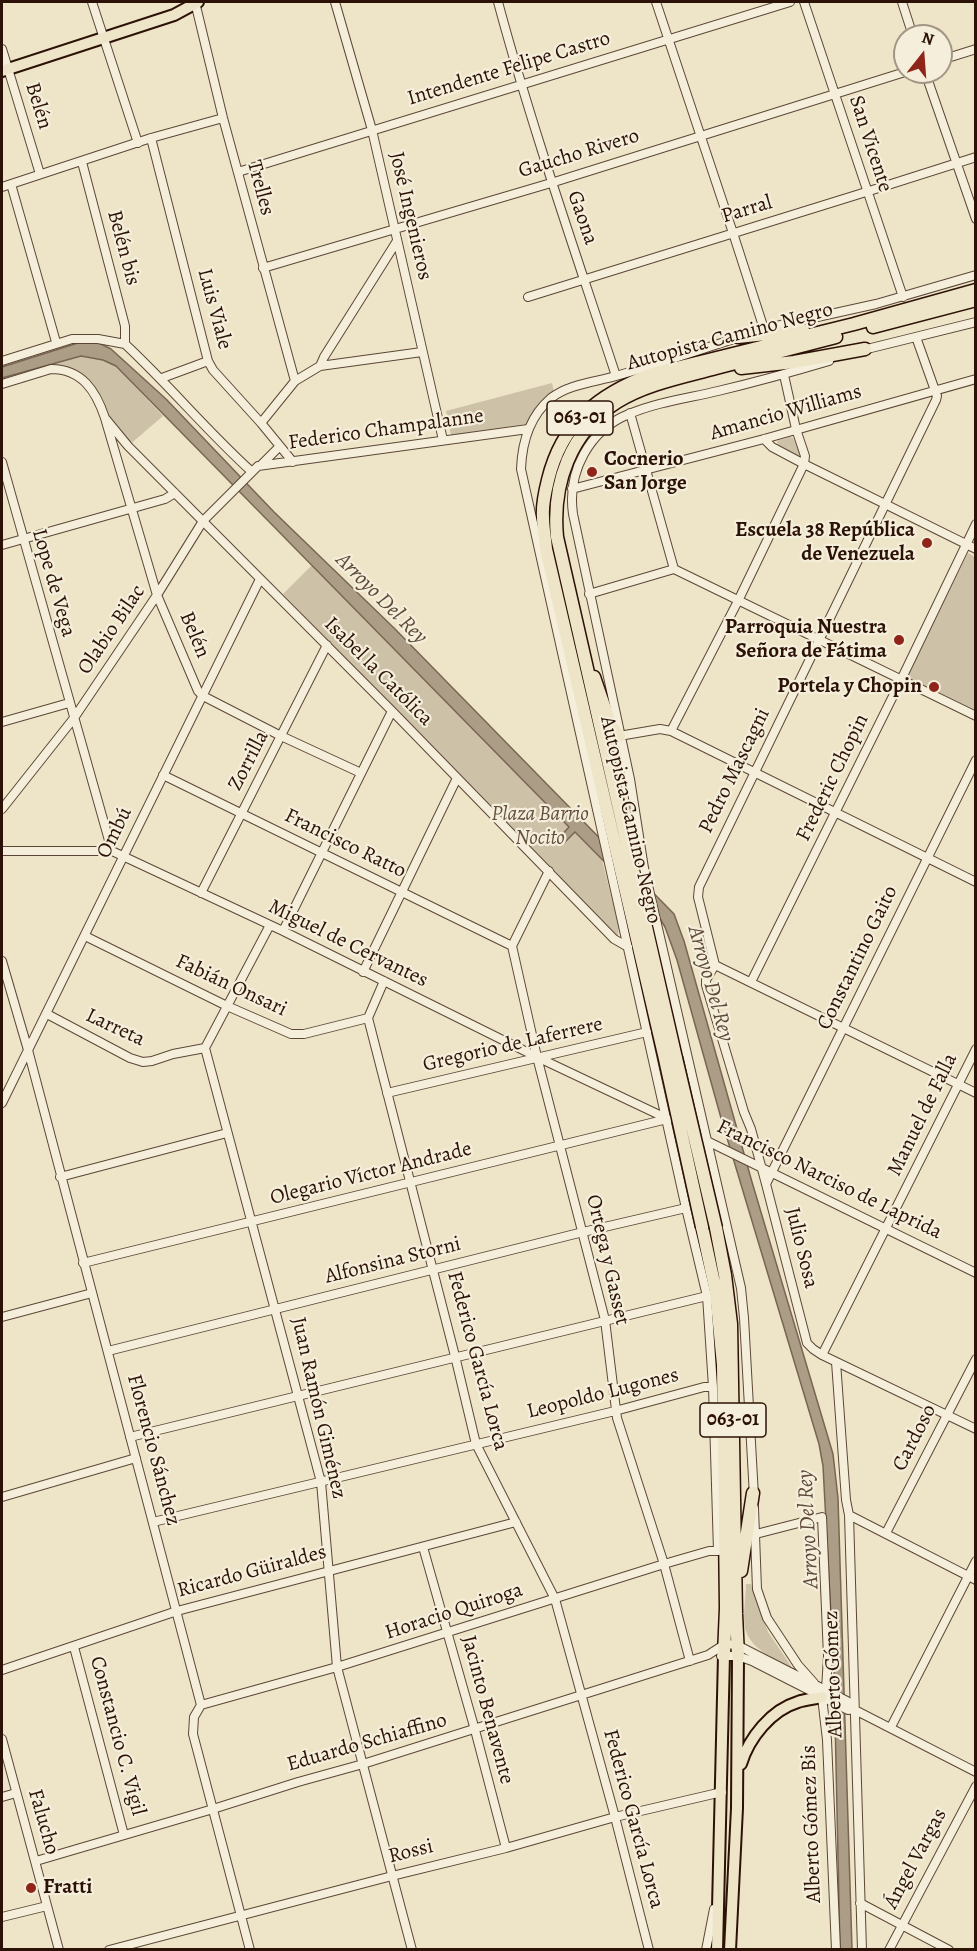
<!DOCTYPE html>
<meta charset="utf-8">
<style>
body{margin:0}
#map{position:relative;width:977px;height:1951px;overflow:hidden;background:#eee5c8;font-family:Alegreya,serif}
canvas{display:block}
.frame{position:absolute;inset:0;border:3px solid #2c1206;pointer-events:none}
.north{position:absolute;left:893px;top:24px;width:60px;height:60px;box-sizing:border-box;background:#f4eedb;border:2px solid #a49686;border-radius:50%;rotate:17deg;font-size:16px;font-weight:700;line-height:24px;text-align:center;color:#2c1206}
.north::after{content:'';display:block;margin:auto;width:21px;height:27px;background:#8f2418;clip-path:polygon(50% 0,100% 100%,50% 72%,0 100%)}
</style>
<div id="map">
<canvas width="977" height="1951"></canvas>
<div class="frame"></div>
<div class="north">N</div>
</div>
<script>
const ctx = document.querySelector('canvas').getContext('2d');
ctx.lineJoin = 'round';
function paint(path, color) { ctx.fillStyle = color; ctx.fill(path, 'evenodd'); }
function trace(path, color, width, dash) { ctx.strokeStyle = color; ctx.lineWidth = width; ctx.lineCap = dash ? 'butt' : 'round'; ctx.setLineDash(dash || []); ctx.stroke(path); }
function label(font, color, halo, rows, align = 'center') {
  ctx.font = font + ' Alegreya,serif'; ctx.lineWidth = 4.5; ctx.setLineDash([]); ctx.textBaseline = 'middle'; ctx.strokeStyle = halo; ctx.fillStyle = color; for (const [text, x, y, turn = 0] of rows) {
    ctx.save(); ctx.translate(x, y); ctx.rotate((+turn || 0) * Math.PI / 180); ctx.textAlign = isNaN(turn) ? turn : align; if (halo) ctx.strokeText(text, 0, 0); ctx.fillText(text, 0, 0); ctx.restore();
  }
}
const green = new Path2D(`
 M 81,356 L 103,360 L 116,366 L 163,416 L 128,446 L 111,426 L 87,382 L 51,369 L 51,363 Z
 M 552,383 L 554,392 L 536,409 L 526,424 L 451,435 L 446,411 Z
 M 790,437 L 793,438 L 800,453 L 799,457 L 778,446 L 777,441 Z
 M 968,553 L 975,557 L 975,712 L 906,677 Z
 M 312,565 L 570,827 L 559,837 L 564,842 L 574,832 L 602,860 L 619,927 L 618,936 L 614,934 L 283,594 Z
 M 746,1584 L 751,1584 L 768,1632 L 793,1669 C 777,1660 752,1650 746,1631 C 742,1621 746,1596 746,1584 Z`);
const water = new Path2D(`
 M 81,342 L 97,342 L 111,349 L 166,399 L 274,512 L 394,628 L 674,914 L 684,941 L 752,1182 L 833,1454 L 838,1498 L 852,1949 L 840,1949 L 834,1672 L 823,1466 L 819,1444 L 721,1118 L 677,960 L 665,927 L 659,917 L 575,832 L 564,843 L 559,838 L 569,827 L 116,366 L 103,360 L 81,356 L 2,378 L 2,367 Z`);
const minor = new Path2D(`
 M 92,2 L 138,143
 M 195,2 L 223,118 L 295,381
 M 335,2 L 372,130 L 443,440
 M 498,2 C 532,128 575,251 616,376
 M 656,2 L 733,233 L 764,329
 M 804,2 L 903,297
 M 902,2 L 913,36
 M 2,49 L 40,174
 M 941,60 L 976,49
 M 925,72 L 976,219
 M 151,138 L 208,361 L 213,370 L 261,423 L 293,462
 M 82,162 L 125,326 L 125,344
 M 238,172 L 790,2
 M 11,184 L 56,342
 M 2,187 L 151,138 L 223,118
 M 263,268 L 551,183 L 905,72
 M 528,297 L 866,192 L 976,157
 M 763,329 L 876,304 L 976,275
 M 125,344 C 169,385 207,431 251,471
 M 863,350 L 976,322
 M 2,361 L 72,339 L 98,339 L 125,344
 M 320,366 L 422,352
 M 162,378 L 208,361
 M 2,384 L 51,369 C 82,369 96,391 105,418 L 157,595 L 198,691 L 203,696 L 281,736 L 361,773
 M 630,413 L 674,569
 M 105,418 L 128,446 L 392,711 L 614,939 L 628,947
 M 261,423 L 295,381 L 320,366 L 324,357 L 397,241
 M 764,439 L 772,447 L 804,464 L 976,549
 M 2,462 L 112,851
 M 262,464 L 280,446
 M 572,489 L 764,439 L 976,379
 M 2,545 L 165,499 L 175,493
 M 589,594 L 674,569 L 976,716
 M 2,722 L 69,703
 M 671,731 L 738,601 L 804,464 L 805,456 L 796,429 L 784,375
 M 619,736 L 660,729 L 671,731 L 976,882
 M 976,760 L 766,1184 L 807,1343 L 813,1349 L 822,1355 L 976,1429
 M 163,775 L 512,946
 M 2,809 L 74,718 L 157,595 L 203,521 L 258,466 L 528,429
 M 2,851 L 112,851 L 283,931 L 537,1057 L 668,1119
 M 549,871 L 512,946 L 537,1057 L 605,1320 L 617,1418 L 664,1564 L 690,1661
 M 201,893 L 327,645
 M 270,925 L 205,1048 L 321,1482 L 337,1667 L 412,1950
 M 283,931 L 392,711
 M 85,936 L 227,1006 L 291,1034 L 304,1034 L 368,1018
 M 2,961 L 28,1050 L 201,1705 L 194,1717 L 193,1734 L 250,1950
 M 715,965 L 698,897 L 699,887 L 936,400 L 937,396 L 916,337
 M 715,965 L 976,1093
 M 715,965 L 706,980 L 706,985 L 744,1112 L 751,1129 L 766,1184
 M 363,972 L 457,778
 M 384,981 L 368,1018 L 455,1356 L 476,1444 L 555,1599 L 615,1817 L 649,1950
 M 751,982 L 901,680 L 976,524
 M 47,1014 L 130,1058 L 143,1062 L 152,1061 L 173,1054 L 205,1048
 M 387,1093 L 647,1032
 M 2,1103 L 260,579
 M 705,1140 L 976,1273
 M 60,1177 L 227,1133
 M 83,1263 L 667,1119
 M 2,1317 L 92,1293
 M 108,1351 L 583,1232 L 686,1208
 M 822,1355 L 976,1049
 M 836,1362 L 846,1500 L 849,1515 L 862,1950
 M 130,1437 L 707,1296
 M 754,1496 L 744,1318 L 741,1288 L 644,868 L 630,779 L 573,514 C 567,472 589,430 629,414 C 657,402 689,398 718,391 C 756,382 792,372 829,361
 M 2,1497 L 136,1458
 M 754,1508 L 757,1589 L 767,1618 L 798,1665 L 814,1683
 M 849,1515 L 976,1580
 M 153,1522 L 615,1411 L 704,1387 L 713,1387
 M 886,1533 L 976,1359
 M 756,1534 L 822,1517 L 828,1656 L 826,1690
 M 423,1547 L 475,1730 L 506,1848
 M 74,1647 L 124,1835
 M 721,1656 L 738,1656 L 752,1661 L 848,1710 L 853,1709
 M 2,1670 L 177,1611 L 516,1522
 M 822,1697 L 827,1740 L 836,1950
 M 201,1705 L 337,1667 L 664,1564 L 709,1551 L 718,1551 L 713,1387 L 707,1296 L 686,1208 L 521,469 C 522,442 530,416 551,398 C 569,384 595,382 616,376 C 658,364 699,350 740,337
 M 891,1727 L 976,1561
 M 2,1739 L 59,1950
 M 2,1797 L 16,1793
 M 36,1861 L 213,1809 L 298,1782 L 363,1764 L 708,1655 L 725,1644 L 737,1645 L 847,1701 L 853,1709 L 976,1772
 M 860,1903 L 949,1950
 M 2,1917 L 47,1906
 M 109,1950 L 392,1876 L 506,1848 L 615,1817 L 722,1792
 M 706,1950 L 714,1909
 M 889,1950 L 976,1786`);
const major = new Path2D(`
 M 2,71 L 174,15 L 198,2
 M 741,1764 C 749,1738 771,1710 798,1702 C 806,1699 814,1699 822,1697
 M 717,1950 L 724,1655
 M 730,1950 L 737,1808 L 738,1656`);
const highway = new Path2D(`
 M 873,327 L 976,300
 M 738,337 L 803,330
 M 741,368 L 794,362 L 865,349
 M 594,677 L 611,726 L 619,736
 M 676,1058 L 557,537 C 552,484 570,432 617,402 C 646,384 683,377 716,368 C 756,358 796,347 836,337
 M 665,1059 L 546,549 C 545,538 543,527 543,517 C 542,505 545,492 548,480 C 562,422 599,394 652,374 L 854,324 L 976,290
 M 702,1227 L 716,1292 L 723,1365 L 726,1608 L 724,1655
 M 716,1228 L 725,1275 L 731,1324 L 736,1614 L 738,1656
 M 741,1571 L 753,1493`);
const highwayBridge = new Path2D(`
 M 676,1058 L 716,1228
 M 665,1059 L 702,1227`);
const markers = [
 [592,472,6,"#8f2418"],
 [927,543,6,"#8f2418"],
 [899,640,6,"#8f2418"],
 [934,687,6,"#8f2418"],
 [31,1888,6,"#8f2418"]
];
const shields = [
 [580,418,66],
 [733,1420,66]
];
const shieldNames = [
 ["063-01",580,418],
 ["063-01",733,1420]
];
const streetNames = [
 ["Intendente Felipe Castro",509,69,-17],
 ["Belén",38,106,73],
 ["San Vicente",870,144,72],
 ["Gaucho Rivero",579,154,-17],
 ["Trelles",260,188,75],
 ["Parral",747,210,-17],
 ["José Ingenieros",410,216,77],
 ["Gaona",582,218,71],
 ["Belén bis",123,248,75],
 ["Luis Viale",214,309,75],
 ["Autopista Camino Negro",730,337,-15],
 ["Amancio Williams",786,413,-16],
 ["Federico Champalanne",386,430,-8],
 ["Lope de Vega",53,583,74],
 ["Olabio Bilac",112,630,-56],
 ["Belén",194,635,67],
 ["Isabel la Católica",378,672,45],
 ["Zorrilla",249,761,-63],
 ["Pedro Mascagni",735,771,-64],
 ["Frederic Chopin",833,778,-64],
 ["Autopista Camino Negro",630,820,77],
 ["Ombú",115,833,-64],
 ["Francisco Ratto",345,844,26],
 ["Miguel de Cervantes",348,944,26],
 ["Constantino Gaito",858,958,-64],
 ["Fabián Onsari",231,986,25],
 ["Larreta",115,1028,25],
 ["Gregorio de Laferrere",513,1045,-13],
 ["Manuel de Falla",923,1115,-64],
 ["Olegario Víctor Andrade",371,1174,-14],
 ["Francisco Narciso de Laprida",829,1180,26],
 ["Julio Sosa",801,1248,76],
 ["Ortega y Gasset",607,1260,77],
 ["Alfonsina Storni",393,1261,-14],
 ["Federico García Lorca",477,1361,75],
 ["Leopoldo Lugones",603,1394,-14],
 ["Juan Ramón Giménez",318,1408,77],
 ["Cardoso",915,1438,-63],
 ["Florencio Sánchez",153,1450,75],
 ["Ricardo Güiraldes",252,1572,-15],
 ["Horacio Quiroga",454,1612,-18],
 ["Alberto Gómez",834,1674,-92],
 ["Jacinto Benavente",487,1710,75],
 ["Constancio C. Vigil",117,1736,75],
 ["Eduardo Schiaffino",367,1743,-16],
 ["Federico García Lorca",633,1819,75],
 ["Falucho",43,1822,74],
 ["Alberto Gómez Bis",812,1824,-92],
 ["Rossi",411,1852,-14],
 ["Ángel Vargas",916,1859,-62]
];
const poiNames = [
 ["Cocnerio",604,460,"left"],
 ["San Jorge",604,484,"left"],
 ["Escuela 38 República",915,531],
 ["de Venezuela",915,555],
 ["Parroquia Nuestra",887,628],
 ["Señora de Fátima",887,652],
 ["Portela y Chopin",922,687],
 ["Fratti",43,1888,"left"]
];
const parkNames = [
 ["Plaza Barrio",540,815],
 ["Nocito",540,839]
];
const waterNames = [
 ["Arroyo Del Rey",381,599,45],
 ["Arroyo Del Rey",710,984,74],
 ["Arroyo Del Rey",809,1529,-93]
];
paint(green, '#cdc1a7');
paint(water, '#ac9d86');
trace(water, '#796553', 1.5);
trace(minor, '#5c4736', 10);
trace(major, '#2c1206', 14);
trace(highway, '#2c1206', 15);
trace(minor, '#f4eedb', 8);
trace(major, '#eee5c8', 10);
trace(highway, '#eee5c8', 12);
trace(highwayBridge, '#2c1206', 15, []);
trace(highwayBridge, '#eee5c8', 12);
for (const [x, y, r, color] of markers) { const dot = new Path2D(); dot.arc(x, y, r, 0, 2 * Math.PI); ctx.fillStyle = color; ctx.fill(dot); trace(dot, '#f4eedb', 2); }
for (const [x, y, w] of shields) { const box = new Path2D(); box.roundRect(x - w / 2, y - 17, w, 34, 4.5); ctx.fillStyle = '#f4eedb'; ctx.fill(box); trace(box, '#2c1206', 1.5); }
label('bold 20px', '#2c1206', null, shieldNames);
label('21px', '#2c1206', '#f4eedb', streetNames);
label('bold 21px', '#2c1206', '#f4eedb', poiNames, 'right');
label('italic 21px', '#644f3e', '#f4eedb', parkNames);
label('italic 22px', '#5f4a39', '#f4eedb', waterNames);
</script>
